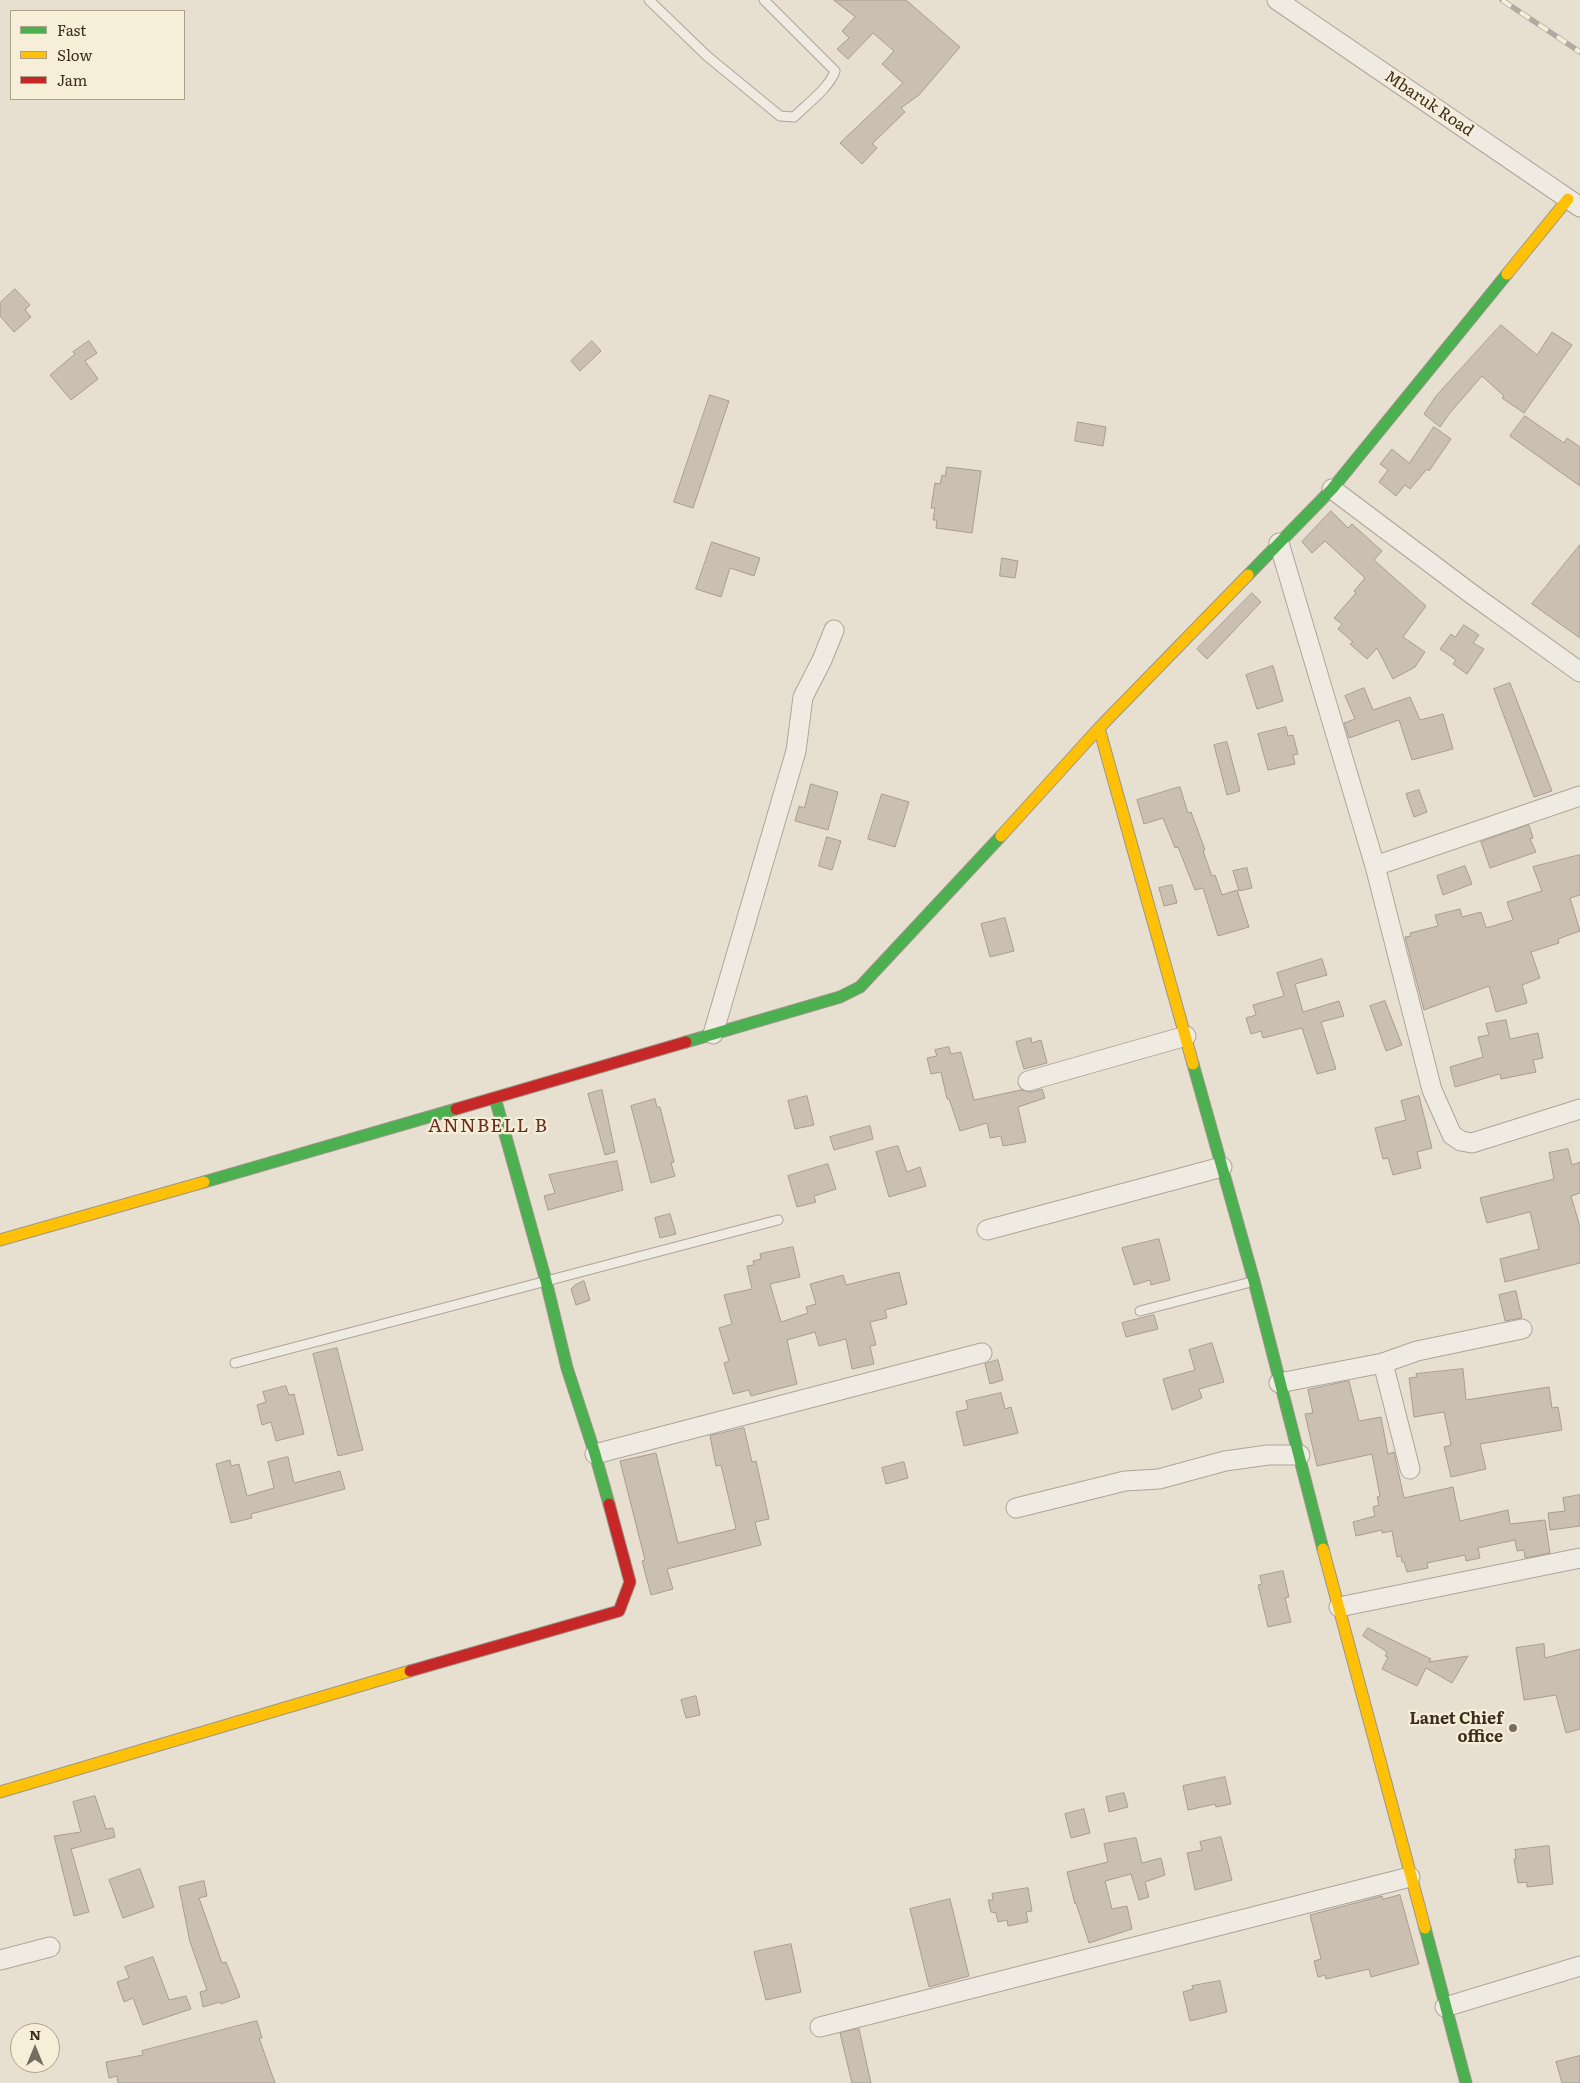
<!DOCTYPE html>
<style>
body{margin:0}
#map{position:relative;width:1580px;height:2083px;overflow:hidden;background:#e7e0d1;font-family:Literata,serif}
canvas{display:block}
.legend{position:absolute;left:10px;top:10px;width:175px;height:90px;box-sizing:border-box;background:#f7eed8;border:1px solid #ada18e;margin:0;padding:6px 9px;list-style:none;font-size:15px;color:#3d2e20}
.legend li{display:flex;align-items:center;gap:10px;height:25px}
.legend b{width:25px;border:1px solid #ada18e}
.north{position:absolute;left:10px;top:2023px;width:50px;height:50px;box-sizing:border-box;background:#f7eed8;border:1px solid #ada18e;border-radius:50%;rotate:0deg;font-size:14px;font-weight:700;line-height:20px;text-align:center;color:#3d2e20}
.north::after{content:'';display:block;margin:auto;width:18px;height:22px;background:#786c5e;clip-path:polygon(50% 0,100% 100%,50% 72%,0 100%)}
</style>
<div id="map">
<canvas width="1580" height="2083"></canvas>
<ul class="legend">
<li><b style="height:6px;background:#4caf50"></b>Fast</li>
<li><b style="height:6px;background:#ffc107"></b>Slow</li>
<li><b style="height:6px;background:#c62828"></b>Jam</li>
</ul>
<div class="north">N</div>
</div>
<script>
const ctx = document.querySelector('canvas').getContext('2d');
ctx.lineJoin = 'round';
function paint(path, color) { ctx.fillStyle = color; ctx.fill(path, 'evenodd'); }
function trace(path, color, width, dash) { ctx.strokeStyle = color; ctx.lineWidth = width; ctx.lineCap = dash ? 'butt' : 'round'; ctx.setLineDash(dash || []); ctx.stroke(path); }
function label(font, color, halo, rows, align = 'center') {
  ctx.font = font + ' Literata,serif'; ctx.lineWidth = 4.5; ctx.setLineDash([]); ctx.textBaseline = 'middle'; ctx.strokeStyle = halo; ctx.fillStyle = color; for (const [text, x, y, turn = 0] of rows) {
    ctx.save(); ctx.translate(x, y); ctx.rotate((+turn || 0) * Math.PI / 180); ctx.textAlign = isNaN(turn) ? turn : align; if (halo) ctx.strokeText(text, 0, 0); ctx.fillText(text, 0, 0); ctx.restore();
  }
}
const building = new Path2D(`
 M 834,0 L 906,0 L 960,47 L 919,95 L 901,108 L 905,112 L 872,144 L 877,148 L 862,164 L 840,143 L 903,83 L 882,64 L 894,51 L 873,33 L 848,59 L 837,49 L 849,38 L 842,31 L 855,17 Z
 M 15,289 L 30,305 L 25,310 L 31,317 L 14,332 L 0,316 L 0,303 Z
 M 1501,325 L 1537,355 L 1552,332 L 1572,345 L 1524,413 L 1502,398 L 1504,396 L 1482,376 L 1449,414 L 1440,427 L 1424,414 L 1436,396 Z
 M 89,341 L 97,353 L 85,361 L 98,379 L 71,400 L 50,375 L 75,354 L 73,352 Z
 M 592,341 L 601,351 L 580,371 L 571,361 Z
 M 710,395 L 729,401 L 693,508 L 674,502 Z
 M 1525,416 L 1564,443 L 1567,438 L 1580,447 L 1580,486 L 1510,436 Z
 M 1078,422 L 1106,427 L 1103,446 L 1075,441 Z
 M 1434,427 L 1451,439 L 1429,471 L 1427,469 L 1410,489 L 1405,485 L 1396,496 L 1379,482 L 1388,470 L 1380,464 L 1392,449 L 1409,463 Z
 M 947,467 L 981,471 L 972,533 L 936,528 L 937,520 L 933,520 L 935,508 L 931,508 L 935,483 L 940,484 L 942,475 L 945,476 Z
 M 1331,511 L 1348,528 L 1352,524 L 1382,551 L 1374,560 L 1426,606 L 1403,637 L 1425,652 L 1415,667 L 1393,679 L 1377,648 L 1367,659 L 1350,644 L 1353,642 L 1338,629 L 1342,624 L 1334,618 L 1356,593 L 1354,591 L 1365,578 L 1325,541 L 1312,553 L 1302,542 Z
 M 712,542 L 760,558 L 754,576 L 730,568 L 721,597 L 696,589 Z
 M 1580,545 L 1580,638 L 1532,604 Z
 M 1002,558 L 1018,561 L 1015,578 L 1000,576 Z
 M 1252,593 L 1261,602 L 1207,659 L 1197,649 Z
 M 1464,625 L 1479,635 L 1473,643 L 1484,649 L 1467,674 L 1453,664 L 1456,660 L 1440,649 L 1451,634 L 1455,637 Z
 M 1273,666 L 1283,701 L 1257,709 L 1246,675 Z
 M 1510,683 L 1552,791 L 1534,797 L 1494,689 Z
 M 1364,688 L 1373,710 L 1410,697 L 1420,720 L 1443,714 L 1453,749 L 1412,760 L 1399,720 L 1349,738 L 1344,723 L 1355,719 L 1345,696 Z
 M 1286,727 L 1288,736 L 1293,735 L 1298,754 L 1293,755 L 1295,764 L 1268,770 L 1258,734 Z
 M 1227,742 L 1240,791 L 1227,795 L 1214,745 Z
 M 811,784 L 838,792 L 828,830 L 795,821 L 799,806 L 804,808 Z
 M 1180,787 L 1188,813 L 1191,812 L 1205,850 L 1203,851 L 1212,876 L 1215,875 L 1222,895 L 1237,890 L 1249,927 L 1218,936 L 1203,888 L 1195,890 L 1178,847 L 1175,848 L 1163,818 L 1144,824 L 1137,800 Z
 M 1419,790 L 1427,812 L 1414,817 L 1406,794 Z
 M 882,794 L 909,802 L 895,847 L 868,839 Z
 M 1529,825 L 1533,838 L 1530,839 L 1536,852 L 1490,868 L 1481,842 Z
 M 827,837 L 841,841 L 832,870 L 819,866 Z
 M 1580,855 L 1580,895 L 1570,898 L 1580,931 L 1558,939 L 1559,943 L 1531,952 L 1540,978 L 1522,985 L 1527,1003 L 1496,1012 L 1489,986 L 1424,1010 L 1405,937 L 1411,936 L 1410,933 L 1438,926 L 1435,915 L 1460,909 L 1462,917 L 1481,912 L 1486,928 L 1513,920 L 1507,902 L 1542,891 L 1533,867 Z
 M 1465,866 L 1472,884 L 1443,895 L 1437,876 Z
 M 1247,868 L 1252,888 L 1239,891 L 1233,871 Z
 M 1172,885 L 1177,903 L 1164,906 L 1159,888 Z
 M 1005,918 L 1014,951 L 990,957 L 981,924 Z
 M 1322,959 L 1327,975 L 1295,984 L 1303,1012 L 1339,1001 L 1344,1016 L 1321,1022 L 1336,1069 L 1317,1074 L 1302,1028 L 1263,1038 L 1261,1031 L 1251,1034 L 1246,1018 L 1256,1015 L 1253,1005 L 1284,996 L 1277,973 Z
 M 1385,1001 L 1402,1045 L 1386,1051 L 1370,1006 Z
 M 1506,1020 L 1510,1039 L 1538,1033 L 1543,1058 L 1533,1060 L 1536,1072 L 1501,1079 L 1500,1074 L 1455,1087 L 1450,1067 L 1483,1057 L 1478,1037 L 1489,1035 L 1486,1024 Z
 M 1031,1038 L 1032,1043 L 1041,1040 L 1047,1063 L 1024,1069 L 1016,1042 Z
 M 949,1047 L 951,1054 L 961,1052 L 974,1100 L 1021,1090 L 1031,1092 L 1042,1089 L 1045,1098 L 1018,1107 L 1026,1142 L 1003,1146 L 1001,1136 L 990,1138 L 987,1123 L 960,1131 L 949,1099 L 947,1099 L 941,1072 L 931,1074 L 927,1058 L 937,1056 L 935,1050 Z
 M 602,1090 L 615,1152 L 605,1155 L 588,1094 Z
 M 807,1096 L 814,1125 L 795,1129 L 788,1101 Z
 M 1419,1096 L 1432,1148 L 1417,1152 L 1421,1168 L 1393,1175 L 1388,1158 L 1383,1159 L 1375,1128 L 1406,1120 L 1401,1101 Z
 M 655,1099 L 657,1107 L 660,1107 L 674,1162 L 671,1163 L 675,1176 L 651,1183 L 631,1106 Z
 M 870,1126 L 873,1139 L 834,1150 L 830,1137 Z
 M 898,1146 L 907,1172 L 920,1167 L 926,1186 L 889,1197 L 876,1152 Z
 M 1568,1149 L 1572,1165 L 1580,1162 L 1580,1193 L 1571,1196 L 1580,1227 L 1580,1263 L 1505,1282 L 1500,1259 L 1539,1249 L 1530,1212 L 1487,1223 L 1480,1198 L 1554,1179 L 1549,1153 Z
 M 617,1161 L 623,1190 L 548,1210 L 544,1196 L 555,1193 L 549,1175 Z
 M 828,1164 L 836,1189 L 814,1196 L 816,1202 L 797,1207 L 788,1176 Z
 M 670,1214 L 676,1234 L 660,1238 L 655,1218 Z
 M 1159,1239 L 1170,1280 L 1151,1285 L 1150,1280 L 1134,1285 L 1122,1248 Z
 M 793,1247 L 800,1277 L 770,1284 L 781,1322 L 808,1313 L 806,1307 L 816,1304 L 810,1284 L 843,1275 L 846,1285 L 899,1272 L 907,1304 L 885,1310 L 887,1318 L 870,1322 L 876,1345 L 870,1346 L 874,1364 L 852,1369 L 846,1339 L 819,1346 L 815,1332 L 787,1340 L 797,1384 L 751,1396 L 749,1390 L 733,1394 L 724,1363 L 729,1361 L 719,1328 L 732,1324 L 724,1295 L 752,1289 L 747,1266 L 754,1265 L 753,1261 L 761,1259 L 760,1254 Z
 M 584,1281 L 590,1300 L 576,1305 L 571,1289 L 575,1285 Z
 M 1516,1291 L 1522,1318 L 1505,1321 L 1499,1295 Z
 M 1154,1315 L 1158,1329 L 1126,1337 L 1122,1323 Z
 M 1212,1343 L 1224,1382 L 1199,1389 L 1202,1398 L 1172,1410 L 1163,1379 L 1195,1370 L 1189,1350 Z
 M 337,1348 L 363,1450 L 338,1456 L 313,1354 Z
 M 998,1360 L 1003,1380 L 990,1384 L 985,1364 Z
 M 1463,1369 L 1466,1400 L 1549,1387 L 1552,1408 L 1558,1407 L 1562,1430 L 1480,1444 L 1486,1469 L 1451,1477 L 1444,1447 L 1451,1445 L 1444,1412 L 1414,1417 L 1409,1378 L 1417,1377 L 1416,1374 Z
 M 1349,1381 L 1359,1421 L 1381,1417 L 1388,1454 L 1394,1452 L 1404,1498 L 1453,1487 L 1460,1521 L 1508,1510 L 1510,1524 L 1545,1520 L 1550,1553 L 1525,1558 L 1524,1550 L 1517,1551 L 1515,1540 L 1478,1548 L 1480,1558 L 1466,1561 L 1465,1555 L 1427,1563 L 1428,1568 L 1407,1572 L 1404,1562 L 1402,1562 L 1401,1556 L 1397,1557 L 1392,1531 L 1382,1533 L 1382,1530 L 1356,1536 L 1353,1522 L 1375,1516 L 1373,1507 L 1379,1505 L 1377,1497 L 1380,1496 L 1372,1454 L 1317,1466 L 1305,1414 L 1313,1413 L 1308,1390 Z
 M 286,1386 L 289,1395 L 294,1394 L 304,1434 L 276,1441 L 271,1422 L 262,1425 L 257,1405 L 266,1402 L 263,1392 Z
 M 1001,1393 L 1005,1409 L 1011,1407 L 1018,1433 L 964,1446 L 956,1412 L 968,1409 L 966,1401 Z
 M 744,1428 L 752,1462 L 756,1461 L 769,1519 L 755,1522 L 761,1545 L 667,1569 L 673,1589 L 651,1595 L 642,1561 L 645,1560 L 620,1461 L 656,1453 L 678,1543 L 736,1529 L 721,1465 L 716,1466 L 710,1436 Z
 M 288,1457 L 294,1483 L 340,1471 L 345,1489 L 251,1514 L 252,1518 L 231,1523 L 216,1464 L 230,1460 L 231,1466 L 239,1464 L 247,1496 L 274,1488 L 268,1462 Z
 M 904,1462 L 908,1478 L 886,1484 L 882,1468 Z
 M 1580,1495 L 1580,1526 L 1550,1530 L 1548,1513 L 1565,1511 L 1563,1498 Z
 M 1283,1571 L 1289,1597 L 1285,1598 L 1291,1622 L 1268,1627 L 1258,1585 L 1262,1584 L 1260,1576 Z
 M 1368,1628 L 1431,1659 L 1429,1662 L 1468,1656 L 1452,1683 L 1426,1668 L 1417,1686 L 1382,1669 L 1388,1657 L 1385,1656 L 1387,1652 L 1363,1636 Z
 M 1544,1644 L 1545,1658 L 1580,1649 L 1580,1729 L 1566,1733 L 1556,1695 L 1524,1700 L 1516,1648 Z
 M 696,1696 L 700,1715 L 686,1718 L 681,1700 Z
 M 1225,1777 L 1231,1804 L 1216,1807 L 1215,1804 L 1188,1810 L 1183,1786 Z
 M 1124,1793 L 1128,1807 L 1109,1812 L 1106,1797 Z
 M 95,1796 L 106,1829 L 113,1828 L 115,1837 L 71,1849 L 89,1912 L 74,1916 L 54,1836 L 81,1832 L 73,1802 Z
 M 1084,1809 L 1090,1833 L 1071,1838 L 1065,1814 Z
 M 1221,1837 L 1232,1880 L 1195,1890 L 1187,1853 L 1202,1850 L 1200,1842 Z
 M 1136,1838 L 1142,1863 L 1161,1858 L 1165,1875 L 1145,1882 L 1149,1897 L 1139,1900 L 1131,1874 L 1105,1881 L 1112,1909 L 1127,1906 L 1132,1929 L 1089,1943 L 1076,1903 L 1075,1904 L 1067,1872 L 1108,1862 L 1104,1844 Z
 M 1549,1846 L 1553,1884 L 1527,1887 L 1527,1882 L 1518,1883 L 1514,1859 L 1516,1859 L 1515,1850 Z
 M 140,1869 L 154,1907 L 123,1918 L 109,1880 Z
 M 204,1881 L 207,1896 L 199,1898 L 222,1963 L 226,1962 L 240,1997 L 221,2004 L 220,2002 L 203,2007 L 200,1992 L 207,1990 L 190,1942 L 179,1887 Z
 M 1028,1888 L 1032,1911 L 1026,1912 L 1028,1922 L 1008,1926 L 1007,1920 L 998,1922 L 996,1913 L 991,1912 L 988,1900 L 993,1900 L 992,1894 Z
 M 1400,1895 L 1419,1964 L 1371,1977 L 1369,1969 L 1326,1979 L 1325,1975 L 1318,1977 L 1314,1961 L 1321,1959 L 1310,1915 L 1382,1896 L 1383,1899 Z
 M 950,1899 L 969,1976 L 929,1987 L 910,1909 Z
 M 791,1944 L 801,1992 L 766,2000 L 754,1952 Z
 M 153,1957 L 169,2000 L 186,1996 L 191,2009 L 143,2025 L 133,1998 L 124,2002 L 117,1982 L 129,1978 L 125,1967 Z
 M 1220,1981 L 1227,2012 L 1190,2021 L 1183,1992 L 1193,1989 L 1192,1986 Z
 M 257,2021 L 262,2038 L 259,2038 L 275,2083 L 118,2083 L 117,2076 L 109,2078 L 106,2062 L 143,2055 L 142,2051 Z
 M 859,2029 L 871,2083 L 852,2083 L 840,2033 Z
 M 1580,2056 L 1580,2083 L 1562,2083 L 1556,2062 Z`);
const lane = new Path2D(`
 M 649,0 L 707,56 L 780,116 L 794,117 C 806,105 830,87 835,71 L 764,0
 M 1140,1311 L 1251,1282
 M 235,1363 L 778,1220`);
const street = new Path2D(`
 M 1277,0 L 1580,207
 M 1332,489 L 1473,595 L 1580,672
 M 1279,543 L 1375,866 L 1432,1090 L 1452,1135 L 1461,1141 L 1472,1143 L 1580,1109
 M 1375,866 L 1580,796
 M 713,1034 L 796,751 L 803,697 L 822,660 L 834,630
 M 1028,1081 L 1186,1036
 M 987,1230 L 1222,1167
 M 1383,1363 L 1410,1469
 M 1279,1383 L 1383,1363 L 1417,1351 L 1522,1329
 M 595,1454 L 982,1353
 M 1016,1508 L 1125,1481 L 1159,1479 L 1225,1461 L 1268,1455 L 1300,1455
 M 1339,1607 L 1580,1558
 M 0,1960 L 50,1947
 M 1445,2007 L 1580,1966
 M 820,2027 L 1410,1877`);
const fast = new Path2D(`
 M 1248,575 L 1332,489 L 1507,274
 M 686,1042 L 840,997 L 860,987 L 1001,836
 M 1193,1064 L 1254,1281 L 1323,1549
 M 495,1098 L 546,1281 L 567,1368 L 595,1454 L 609,1504
 M 204,1182 L 456,1109
 M 1425,1928 L 1466,2083`);
const slow = new Path2D(`
 M 1507,274 L 1568,199
 M 1099,728 L 1193,1064
 M 1001,836 L 1099,728 L 1248,575
 M 0,1240 L 204,1182
 M 1323,1549 L 1425,1928
 M 0,1792 L 410,1671`);
const jam = new Path2D(`
 M 456,1109 L 686,1042
 M 410,1671 L 619,1611 L 630,1582 L 609,1504`);
const rail = new Path2D(`
 M 1502,0 L 1580,52`);
const markers = [
 [1513,1728,5,"#786c5e"]
];
const streetNames = [
 ["Mbaruk Road",1429,104,34]
];
const poiNames = [
 ["Lanet Chief",1503,1719],
 ["office",1503,1737]
];
const quarterNames = [
 ["ANNBELL B",488,1126]
];
paint(building, '#cbbfb2');
trace(building, '#a89c90', 1);
trace(lane, '#ada599', 11);
trace(street, '#ada599', 21);
trace(fast, '#9c958a', 13);
trace(slow, '#9c958a', 13);
trace(jam, '#9c958a', 13);
trace(lane, '#efebe3', 9);
trace(street, '#efebe3', 19);
trace(fast, '#4caf50', 11);
trace(slow, '#ffc107', 11);
trace(jam, '#c62828', 11);
trace(rail, '#afaaa2', 5.5);
trace(rail, '#f7eed8', 4, [11]);
for (const [x, y, r, color] of markers) { const dot = new Path2D(); dot.arc(x, y, r, 0, 2 * Math.PI); ctx.fillStyle = color; ctx.fill(dot); trace(dot, '#f7eed8', 2); }
label('16px', '#3d2e20', '#f7eed8', streetNames);
label('bold 16px', '#3d2e20', '#f7eed8', poiNames, 'right');
ctx.letterSpacing = '1px';
label('19px', '#6b2e1e', '#f7eed8', quarterNames);
ctx.letterSpacing = '0px';
</script>
